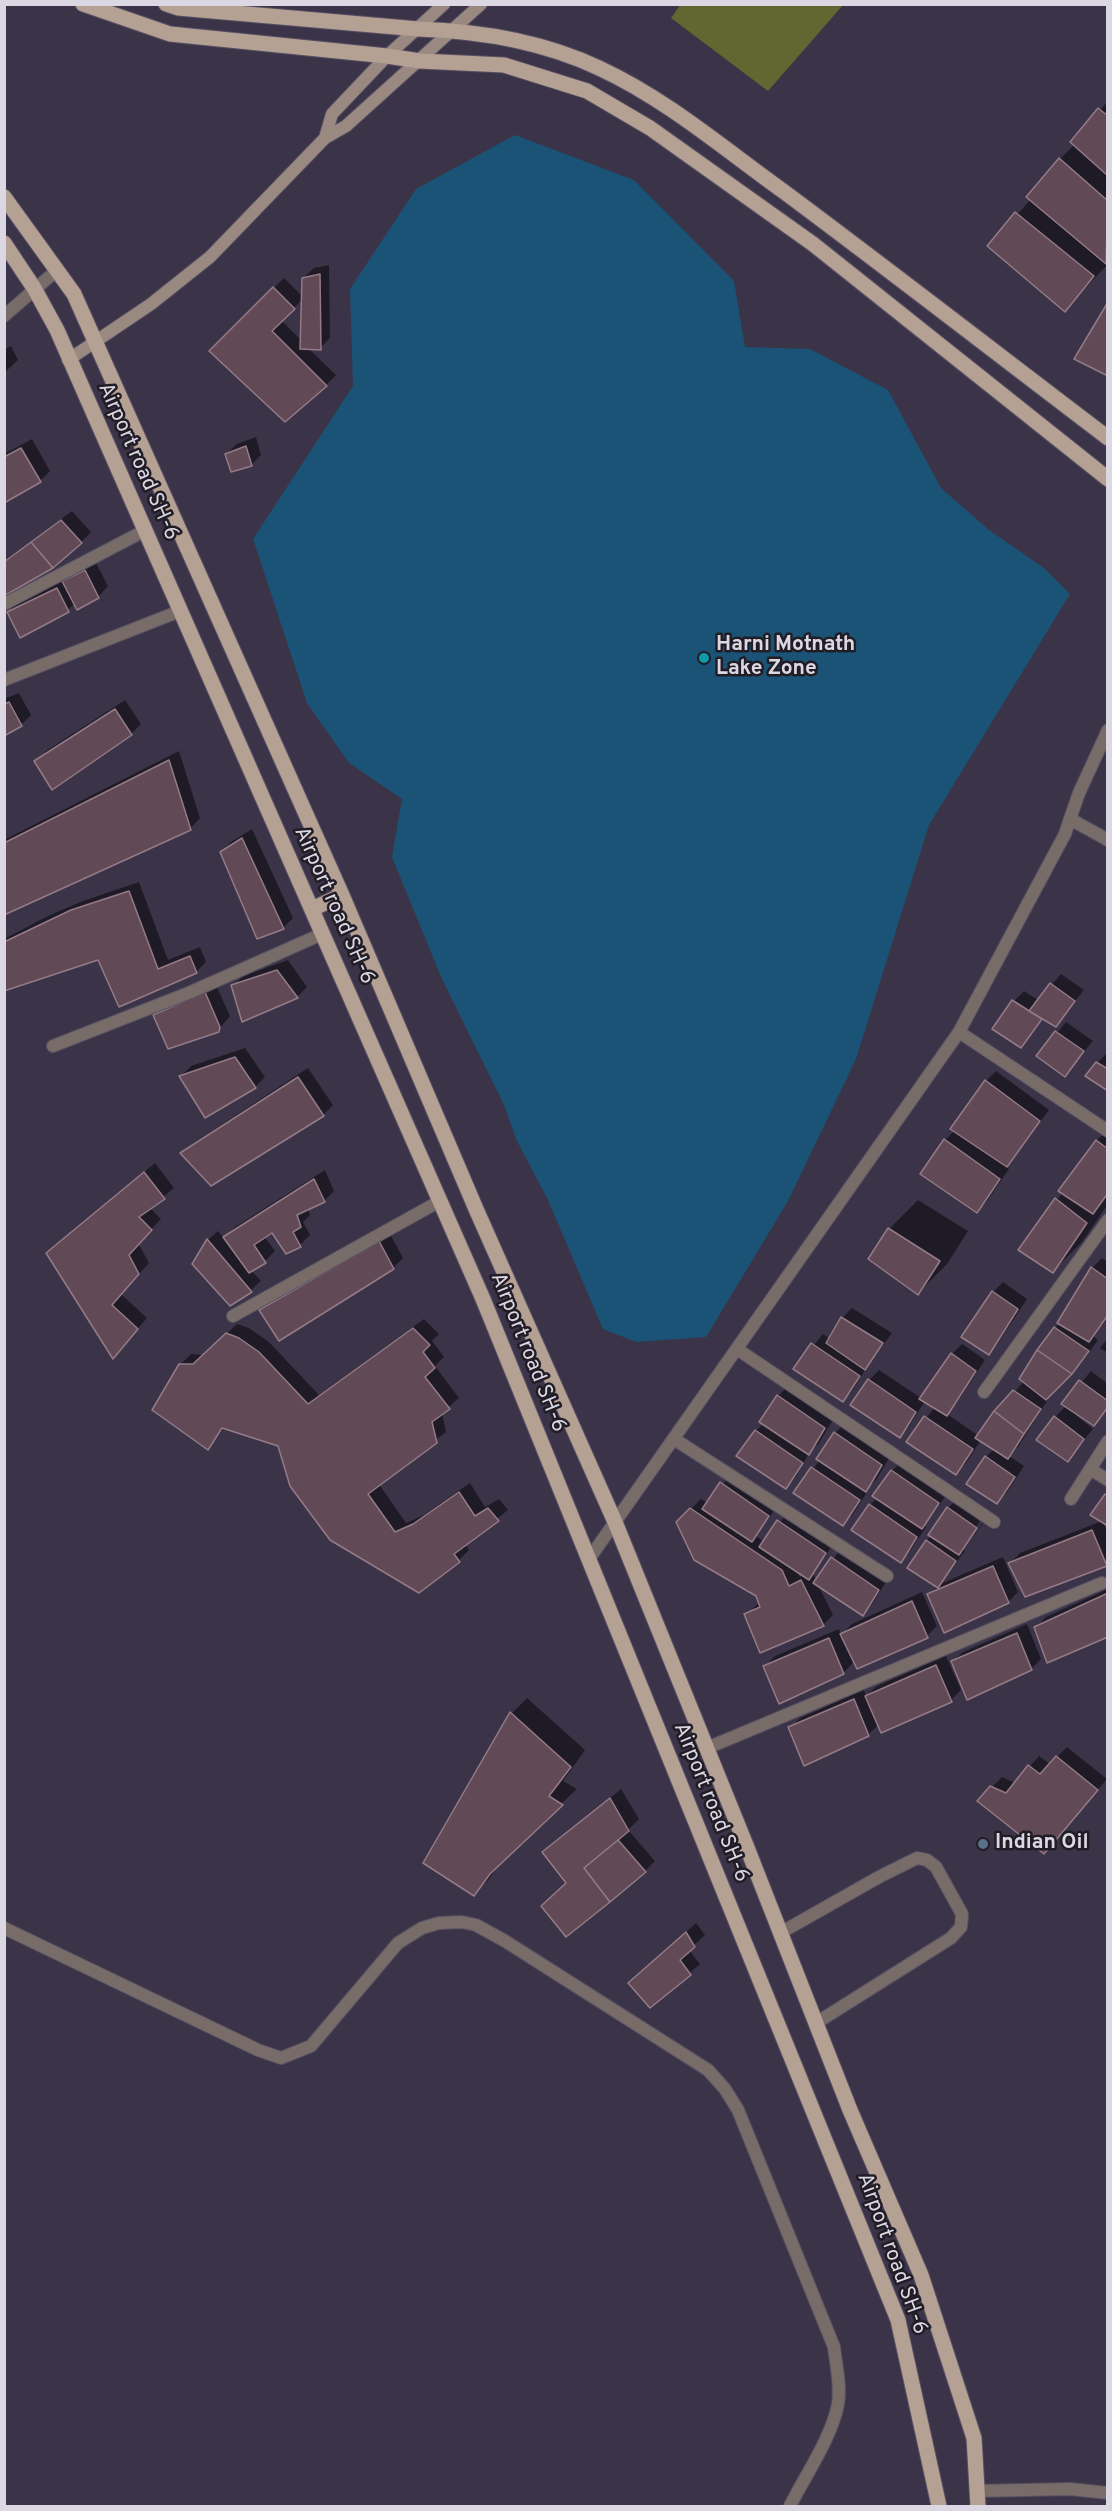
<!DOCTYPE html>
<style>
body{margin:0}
#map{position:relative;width:1112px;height:2511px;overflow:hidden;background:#3b3448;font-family:Overpass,sans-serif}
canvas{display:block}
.frame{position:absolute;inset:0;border:6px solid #dbd7e3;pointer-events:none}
</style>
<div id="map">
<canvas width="1112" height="2511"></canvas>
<div class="frame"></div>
</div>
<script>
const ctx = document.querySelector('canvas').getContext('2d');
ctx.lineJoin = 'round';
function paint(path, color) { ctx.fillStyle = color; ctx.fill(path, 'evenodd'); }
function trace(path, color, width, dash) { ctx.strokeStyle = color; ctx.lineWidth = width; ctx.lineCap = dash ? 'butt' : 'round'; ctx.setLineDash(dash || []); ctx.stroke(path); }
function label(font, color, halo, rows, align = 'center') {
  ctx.font = font + ' Overpass,sans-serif'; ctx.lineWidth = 5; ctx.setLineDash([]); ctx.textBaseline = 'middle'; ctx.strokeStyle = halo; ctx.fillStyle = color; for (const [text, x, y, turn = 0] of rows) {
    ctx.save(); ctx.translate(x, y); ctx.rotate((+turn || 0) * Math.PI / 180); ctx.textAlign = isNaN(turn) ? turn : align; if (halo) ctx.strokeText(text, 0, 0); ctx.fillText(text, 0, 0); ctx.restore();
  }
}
const green = new Path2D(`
 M 681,4 L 843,4 L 843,5 L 768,91 L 671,18 Z`);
const water = new Path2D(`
 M 515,135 L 634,180 L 734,281 L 745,347 L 810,349 L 888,390 L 941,488 L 989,530 L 1044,568 L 1070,594 L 929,825 L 856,1059 L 788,1201 L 706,1337 L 636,1342 L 603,1329 L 548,1200 L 516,1139 L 504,1105 L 441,977 L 392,857 L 402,799 L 349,763 L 307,703 L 253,539 L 353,386 L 350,289 L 416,189 Z`);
const shadow = new Path2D(`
 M 1108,101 L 1108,264 L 1065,310 L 989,246 L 1031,199 L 1060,159 L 1075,144 L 1072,142 Z
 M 329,265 L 330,338 L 320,348 L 308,348 L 336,375 L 326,385 L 211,351 L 284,278 L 303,297 L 303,278 L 314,268 ZM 303,299 L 302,341 L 281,320 Z
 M 11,346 L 18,360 L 4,373 L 4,350 Z
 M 256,437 L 261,455 L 251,465 L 226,454 L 237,444 Z
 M 32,439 L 50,471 L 40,481 L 4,501 L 4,454 Z
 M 72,511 L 91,532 L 81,542 L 4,594 L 4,561 Z
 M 95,561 L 108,586 L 98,597 L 75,603 L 68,610 L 8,612 L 18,602 L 66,580 L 74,572 Z
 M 19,693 L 31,715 L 21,725 L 4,734 L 4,699 Z
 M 125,700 L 141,724 L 131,734 L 36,761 L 46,751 Z
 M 179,751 L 200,818 L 190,829 L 4,913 L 4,840 Z
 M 252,829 L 293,918 L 283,928 L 258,938 L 221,852 L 231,842 Z
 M 139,882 L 168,960 L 200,947 L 206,962 L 196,972 L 120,1005 L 99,958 L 4,990 L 4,939 L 50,915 L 83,901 Z
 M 288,960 L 307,987 L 297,997 L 243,1020 L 233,986 L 243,976 Z
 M 1061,974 L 1084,990 L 1056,1025 L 1044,1018 L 1021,1046 L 994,1029 L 1014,1001 L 1024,991 L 1038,1000 Z
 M 215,983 L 230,1016 L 218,1030 L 155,1015 L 165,1005 Z
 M 1066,1022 L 1093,1041 L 1065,1075 L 1038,1056 Z
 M 245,1048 L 265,1077 L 255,1087 L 181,1076 L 191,1066 Z
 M 1107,1053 L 1108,1053 L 1108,1089 L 1097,1063 Z
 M 308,1068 L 333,1105 L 323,1115 L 182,1153 L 192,1144 Z
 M 996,1071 L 1049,1110 L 1016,1155 L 1005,1166 L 1009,1169 L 987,1201 L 977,1211 L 945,1140 L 955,1130 L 986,1081 Z
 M 1108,1130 L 1108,1204 L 1082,1242 L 1053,1271 L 1021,1249 L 1063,1192 L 1061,1190 L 1097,1140 Z
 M 155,1163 L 174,1188 L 150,1208 L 161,1219 L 138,1243 L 149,1263 L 121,1294 L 147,1318 L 113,1357 L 58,1243 Z
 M 325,1170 L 334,1191 L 324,1201 L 308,1208 L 310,1215 L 303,1222 L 310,1235 L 300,1245 L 272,1231 L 264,1236 L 275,1251 L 265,1261 L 251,1270 L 261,1281 L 251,1290 L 208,1240 L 218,1231 L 224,1238 L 235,1227 Z
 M 918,1200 L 968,1231 L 947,1264 L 918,1293 L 889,1229 Z
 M 389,1232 L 403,1258 L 393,1268 L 261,1310 L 270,1300 Z
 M 1102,1258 L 1108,1262 L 1108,1318 L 1093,1336 L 1098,1340 L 1082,1362 L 1047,1397 L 1049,1398 L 1018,1447 L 1009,1456 L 1024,1466 L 1007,1492 L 997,1502 L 986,1457 L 995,1448 L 981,1440 L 966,1463 L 956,1473 L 908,1441 L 935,1407 L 925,1401 L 909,1426 L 899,1436 L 869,1380 L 879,1370 L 921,1398 L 952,1354 L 962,1344 L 985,1360 L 956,1404 L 947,1414 L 979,1436 L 1024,1381 L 1092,1268 Z
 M 1003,1282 L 1027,1299 L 998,1343 L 988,1353 L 993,1292 Z
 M 852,1308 L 892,1333 L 868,1365 L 853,1390 L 843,1400 L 795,1368 L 823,1334 L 830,1339 L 842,1318 Z
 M 424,1319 L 439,1334 L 432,1341 L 444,1357 L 435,1366 L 459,1398 L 442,1413 L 446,1432 L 379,1484 L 406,1523 L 424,1515 L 470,1483 L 485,1507 L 499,1499 L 508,1510 L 465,1544 L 469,1550 L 459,1560 L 419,1591 L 279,1445 L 224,1428 L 208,1448 L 180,1365 L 191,1354 L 204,1355 L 237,1324 L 249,1328 L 269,1342 L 319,1395 Z
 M 1108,1338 L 1108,1353 L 1100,1348 Z
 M 1091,1371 L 1108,1384 L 1108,1409 L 1093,1424 L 1078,1414 L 1077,1416 L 1093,1429 L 1067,1460 L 1055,1417 L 1066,1406 L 1063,1404 Z
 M 788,1386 L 834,1418 L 819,1443 L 810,1451 L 796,1477 L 786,1487 L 756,1431 L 764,1423 L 778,1396 Z
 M 845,1423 L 891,1455 L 876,1480 L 867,1488 L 869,1489 L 853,1514 L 843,1524 L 795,1493 L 820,1460 L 835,1433 Z
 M 902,1461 L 948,1493 L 924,1525 L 926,1527 L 910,1551 L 900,1561 L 870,1505 L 877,1498 L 892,1471 Z
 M 732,1473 L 778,1505 L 756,1536 L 764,1542 L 789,1511 L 834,1543 L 813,1574 L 816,1580 L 842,1548 L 888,1579 L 872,1604 L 862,1614 L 818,1585 L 833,1615 L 823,1625 L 746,1615 L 760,1602 L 758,1595 L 678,1522 L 701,1499 L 708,1503 ZM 796,1569 L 804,1574 L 800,1577 Z
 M 958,1498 L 986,1517 L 969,1543 L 983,1523 L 980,1521 L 965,1544 L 968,1544 L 963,1549 L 965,1551 L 940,1584 L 1003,1557 L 1018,1592 L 1008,1602 L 929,1594 L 938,1586 L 927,1541 L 948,1508 Z
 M 1102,1521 L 1108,1532 L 1107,1564 L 1026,1596 L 1010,1563 L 1020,1553 Z
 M 1108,1589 L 1108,1635 L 1036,1627 L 1046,1617 Z
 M 922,1592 L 937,1626 L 927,1636 L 855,1661 L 843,1673 L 765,1666 L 775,1656 L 839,1629 L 841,1635 L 852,1624 Z
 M 1027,1624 L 1041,1659 L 1031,1669 L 952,1662 L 963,1652 Z
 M 946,1656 L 961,1690 L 951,1700 L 879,1724 L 868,1735 L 790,1728 L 800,1718 L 864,1690 L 866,1696 L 877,1686 Z
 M 527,1698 L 585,1750 L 563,1781 L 577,1789 L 503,1859 L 489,1879 L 474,1894 L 425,1862 L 512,1713 Z
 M 1067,1747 L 1107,1779 L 1054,1842 L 992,1787 L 1002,1777 L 1015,1783 L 1039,1756 L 1050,1764 Z
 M 621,1789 L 639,1819 L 628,1830 L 655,1861 L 645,1871 L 568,1882 L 544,1852 Z
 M 696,1923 L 705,1935 L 689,1950 L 700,1964 L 650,2006 L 641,1973 Z`);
const building = new Path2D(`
 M 1098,108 L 1108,116 L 1108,176 L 1070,142 Z
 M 1059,158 L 1108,201 L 1106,264 L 1026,197 Z
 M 1015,212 L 1094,276 L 1065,312 L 987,246 Z
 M 320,274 L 321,350 L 300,349 L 302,278 Z
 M 273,287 L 295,309 L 272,331 L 327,386 L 285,422 L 209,351 Z
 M 1108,302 L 1108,376 L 1074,359 Z
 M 246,446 L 252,466 L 231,472 L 225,454 Z
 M 21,448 L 41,482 L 4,503 L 4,457 Z
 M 61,520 L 82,543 L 53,568 L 31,542 Z
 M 31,542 L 53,568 L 4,596 L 4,562 Z
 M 85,570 L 99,598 L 77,610 L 62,581 Z
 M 57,588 L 69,612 L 20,638 L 7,612 Z
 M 9,702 L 22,726 L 4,736 L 4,704 Z
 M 115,709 L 132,735 L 52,790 L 34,761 Z
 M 169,760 L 191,830 L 4,915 L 4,843 Z
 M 242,838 L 284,929 L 257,939 L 220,852 Z
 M 129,891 L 158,969 L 190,956 L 197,973 L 119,1007 L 98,960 L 4,991 L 4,942 L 71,910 Z
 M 277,970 L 298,998 L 242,1022 L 231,985 Z
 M 1050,983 L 1075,1001 L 1056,1027 L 1029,1011 Z
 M 205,992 L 220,1027 L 219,1032 L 168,1049 L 153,1015 Z
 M 1012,1000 L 1042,1019 L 1021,1048 L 992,1029 Z
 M 1055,1031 L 1084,1051 L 1065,1077 L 1036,1056 Z
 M 235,1057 L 256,1088 L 205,1118 L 179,1076 Z
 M 1096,1062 L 1108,1069 L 1108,1091 L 1085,1076 Z
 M 298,1077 L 324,1116 L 211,1186 L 180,1153 Z
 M 985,1080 L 1040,1121 L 1007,1167 L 950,1129 Z
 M 944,1139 L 1000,1179 L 977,1213 L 920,1174 Z
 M 1096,1140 L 1108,1149 L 1108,1193 L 1093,1214 L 1058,1191 Z
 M 144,1172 L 165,1199 L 139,1217 L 152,1230 L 129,1255 L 139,1274 L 112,1305 L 138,1329 L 113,1359 L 46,1253 Z
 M 314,1179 L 325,1202 L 297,1215 L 301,1227 L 293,1232 L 301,1247 L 286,1254 L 272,1233 L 254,1245 L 266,1263 L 249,1273 L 223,1237 Z
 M 1055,1198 L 1087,1223 L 1053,1273 L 1018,1250 Z
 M 888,1228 L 940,1261 L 918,1295 L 868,1259 Z
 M 207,1239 L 252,1292 L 230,1306 L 192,1264 Z
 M 379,1241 L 394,1269 L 279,1341 L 259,1310 Z
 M 1091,1267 L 1108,1279 L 1108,1315 L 1089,1342 L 1057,1323 Z
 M 992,1291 L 1018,1309 L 989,1355 L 961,1337 Z
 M 841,1317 L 883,1343 L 865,1370 L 826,1343 Z
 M 1054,1327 L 1089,1351 L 1072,1374 L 1037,1350 Z
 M 413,1328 L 430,1345 L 423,1352 L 435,1368 L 425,1377 L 450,1409 L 432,1422 L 437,1443 L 368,1494 L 395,1532 L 413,1524 L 459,1492 L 475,1516 L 488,1508 L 499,1521 L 454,1554 L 460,1562 L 419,1593 L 330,1540 L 290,1486 L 278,1446 L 222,1428 L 208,1450 L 152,1410 L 179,1364 L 193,1364 L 226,1333 L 239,1338 L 259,1352 L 308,1404 Z
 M 811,1343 L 860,1376 L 843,1402 L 793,1369 Z
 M 1037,1350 L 1072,1374 L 1046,1400 L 1019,1379 Z
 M 951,1353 L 976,1371 L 947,1416 L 919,1399 Z
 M 868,1379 L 916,1412 L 900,1438 L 850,1405 Z
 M 1079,1380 L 1108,1401 L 1108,1407 L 1094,1426 L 1061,1404 Z
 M 1013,1390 L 1041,1409 L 1024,1434 L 994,1411 Z
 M 777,1395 L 825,1428 L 809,1455 L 759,1422 Z
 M 994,1411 L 1024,1434 L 1008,1459 L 975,1438 Z
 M 924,1416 L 973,1449 L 956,1475 L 906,1442 Z
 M 1054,1416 L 1084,1439 L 1068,1462 L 1036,1440 Z
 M 755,1430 L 803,1463 L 786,1489 L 736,1456 Z
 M 834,1432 L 882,1465 L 866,1492 L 816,1459 Z
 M 985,1456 L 1015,1477 L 997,1504 L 966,1484 Z
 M 811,1467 L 860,1500 L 843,1526 L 793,1493 Z
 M 891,1470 L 939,1503 L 922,1529 L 872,1496 Z
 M 720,1482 L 769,1516 L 752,1542 L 702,1509 Z
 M 1105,1494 L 1108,1496 L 1108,1526 L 1090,1515 Z
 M 869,1504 L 917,1537 L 901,1563 L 851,1530 Z
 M 947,1507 L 977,1528 L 959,1555 L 928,1535 Z
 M 690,1508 L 782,1570 L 789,1586 L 801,1580 L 824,1626 L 760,1653 L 744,1614 L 760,1607 L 756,1596 L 694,1560 L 676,1522 Z
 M 777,1520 L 826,1553 L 809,1580 L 759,1547 Z
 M 1092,1530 L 1107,1566 L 1025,1597 L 1008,1563 Z
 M 926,1540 L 956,1561 L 938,1588 L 907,1568 Z
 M 831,1557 L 879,1590 L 863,1616 L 813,1583 Z
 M 993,1566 L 1009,1603 L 944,1633 L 927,1594 Z
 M 1108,1593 L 1108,1637 L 1047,1663 L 1034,1627 Z
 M 912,1601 L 928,1638 L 857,1669 L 840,1634 Z
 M 1017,1633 L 1032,1670 L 967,1700 L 951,1661 Z
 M 829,1638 L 844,1674 L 779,1704 L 763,1666 Z
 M 936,1665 L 952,1702 L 881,1733 L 865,1696 Z
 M 854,1699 L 869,1736 L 804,1766 L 788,1727 Z
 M 510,1712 L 571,1767 L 549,1796 L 563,1805 L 490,1874 L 474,1896 L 423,1863 Z
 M 1056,1756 L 1098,1790 L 1044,1854 L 977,1801 L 990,1786 L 1006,1793 L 1028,1765 L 1040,1774 Z
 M 610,1798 L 629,1831 L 584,1868 L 610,1902 L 566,1937 L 541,1906 L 566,1883 L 542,1852 Z
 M 618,1840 L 646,1872 L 610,1902 L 584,1868 Z
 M 686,1932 L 695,1947 L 680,1960 L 691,1975 L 650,2008 L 628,1983 Z`);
const lane = new Path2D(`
 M 4,604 L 144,531
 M 4,680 L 180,611
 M 53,1046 L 191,992 L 322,934
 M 233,1316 L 440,1201
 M 4,1928 L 258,2050 L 281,2058 L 311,2046 L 398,1943 L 422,1928 L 439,1923 L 462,1922 L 476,1925 L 505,1941 L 708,2070 L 725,2089 L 738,2110 L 834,2347 C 836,2365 841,2385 838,2404 C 832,2437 805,2476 790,2506
 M 780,1933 L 879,1877 L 917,1858 L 927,1860 L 936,1867 L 962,1914 L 961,1927 L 951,1938 L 816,2023`);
const street = new Path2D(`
 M 4,316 L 56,271
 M 1108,730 L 1079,793 L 1070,819 L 1108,840
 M 959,1032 L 1065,834 L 1070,819
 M 737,1349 L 994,1522
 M 984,1392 L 1108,1220
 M 674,1439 L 887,1576
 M 1090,1469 L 1108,1480
 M 1071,1499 L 1108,1441
 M 589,1559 L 959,1032 L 1108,1131
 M 707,1748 L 1102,1583
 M 977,2491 L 1070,2489 L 1108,2493`);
const secondary = new Path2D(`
 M 325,138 L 332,114 L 387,56 L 444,4
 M 68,360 L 151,304 L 210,257 L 325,138 L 346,126 L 481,4`);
const primary = new Path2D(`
 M 83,4 L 170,34 L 387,56 L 420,61 L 504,65 L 587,91 L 650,128 L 813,244 L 1108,479
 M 166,4 L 178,8 L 418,29 C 478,31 544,42 599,68 C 666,99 723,148 783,191 C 892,272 1000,356 1108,438
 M 4,197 L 74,294 L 82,312 L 342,895 L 476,1209 L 615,1522 L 746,1845 L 850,2110 L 921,2275 L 974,2438 L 978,2506
 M 4,243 L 34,288 L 57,330 L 483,1299 L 898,2320 L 939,2506
 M 312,909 L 342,895`);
const markers = [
 [704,658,6,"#0f9aa8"],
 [983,1844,6,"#5c6f8a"]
];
const streetNames = [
 ["Airport road SH-6",137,462,66],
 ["Airport road SH-6",333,906,66],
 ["Airport road SH-6",527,1353,68],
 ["Airport road SH-6",710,1803,68],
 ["Airport road SH-6",891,2254,70]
];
const poiNames = [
 ["Harni Motnath",716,646],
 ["Lake Zone",716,670],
 ["Indian Oil",995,1844]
];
paint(green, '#606731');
paint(water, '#1a5375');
paint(shadow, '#0007');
paint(building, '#614a55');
trace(building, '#947b87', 1.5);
trace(lane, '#585164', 14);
trace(street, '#585164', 14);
trace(secondary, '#585164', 14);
trace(primary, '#585164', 17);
trace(lane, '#776c67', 12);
trace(street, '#776c67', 12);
trace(secondary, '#9a8980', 12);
trace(primary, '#b5a094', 15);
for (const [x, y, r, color] of markers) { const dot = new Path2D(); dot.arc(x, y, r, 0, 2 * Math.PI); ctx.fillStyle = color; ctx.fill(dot); trace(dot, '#211d26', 2); }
label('21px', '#dbd7e3', '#211d26', streetNames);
label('bold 21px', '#dbd7e3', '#211d26', poiNames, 'left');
</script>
